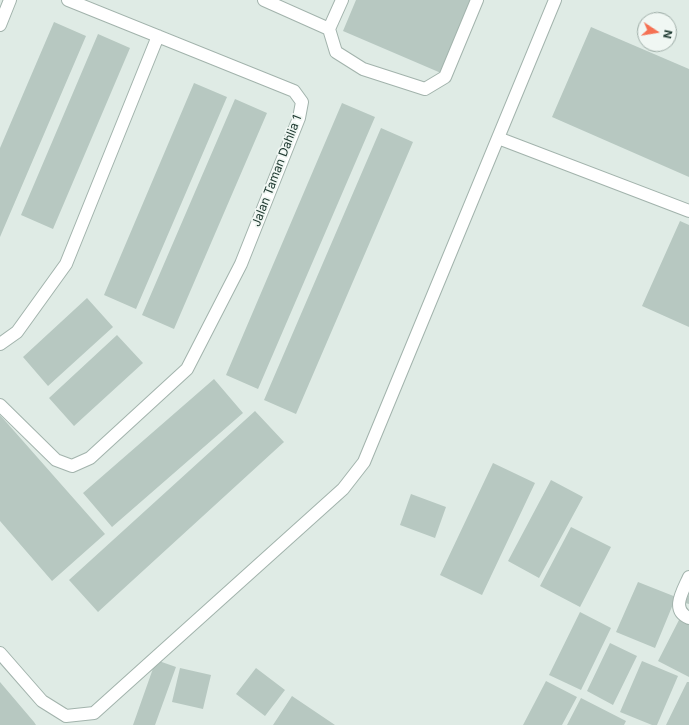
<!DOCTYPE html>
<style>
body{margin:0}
#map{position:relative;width:689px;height:725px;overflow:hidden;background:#dfebe5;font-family:Inter,sans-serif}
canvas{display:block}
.north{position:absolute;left:637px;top:12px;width:40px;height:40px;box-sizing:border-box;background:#f0f7f3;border:1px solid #9daca6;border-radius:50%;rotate:102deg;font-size:11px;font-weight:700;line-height:16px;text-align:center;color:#203b32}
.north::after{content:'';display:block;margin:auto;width:14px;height:18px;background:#f57153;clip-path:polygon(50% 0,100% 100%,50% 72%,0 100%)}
</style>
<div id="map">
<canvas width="689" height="725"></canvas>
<div class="north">N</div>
</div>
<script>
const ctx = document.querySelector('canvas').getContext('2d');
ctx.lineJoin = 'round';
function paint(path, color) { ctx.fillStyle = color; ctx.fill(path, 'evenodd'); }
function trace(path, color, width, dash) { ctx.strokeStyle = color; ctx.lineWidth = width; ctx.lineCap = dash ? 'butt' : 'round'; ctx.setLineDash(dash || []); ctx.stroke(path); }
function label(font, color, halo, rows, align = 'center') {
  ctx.font = font + ' Inter,sans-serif'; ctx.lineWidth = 3.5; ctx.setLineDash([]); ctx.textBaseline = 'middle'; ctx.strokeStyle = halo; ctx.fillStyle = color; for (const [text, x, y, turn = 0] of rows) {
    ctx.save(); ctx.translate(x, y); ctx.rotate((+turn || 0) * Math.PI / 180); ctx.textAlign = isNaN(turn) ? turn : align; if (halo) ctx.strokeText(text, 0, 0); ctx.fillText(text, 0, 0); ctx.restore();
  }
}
const building = new Path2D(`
 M 356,0 L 472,0 L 441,73 L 343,31 Z
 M 54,22 L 86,36 L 0,237 L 0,148 Z
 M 591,27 L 689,69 L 689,177 L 552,117 Z
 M 98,34 L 130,48 L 53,229 L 21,215 Z
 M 194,83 L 227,97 L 136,309 L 104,295 Z
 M 235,99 L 267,113 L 174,329 L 142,315 Z
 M 342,103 L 375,117 L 258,389 L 226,375 Z
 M 381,128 L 413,142 L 296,414 L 264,400 Z
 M 680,221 L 689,225 L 689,327 L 642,306 Z
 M 87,298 L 113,327 L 48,386 L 23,357 Z
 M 117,335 L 143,363 L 74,426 L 49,398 Z
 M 214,379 L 243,413 L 112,527 L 83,493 Z
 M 255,411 L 284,442 L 98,612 L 69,580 Z
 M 0,415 L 105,534 L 52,581 L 0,521 Z
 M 493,463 L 535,483 L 482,595 L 440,575 Z
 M 551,480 L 583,497 L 539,578 L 508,561 Z
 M 411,494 L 446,507 L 435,538 L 400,525 Z
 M 571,527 L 611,547 L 580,607 L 540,586 Z
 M 638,582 L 676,597 L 655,648 L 616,632 Z
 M 689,594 L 689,604 L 685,603 Z
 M 580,612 L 611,628 L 581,690 L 549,675 Z
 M 680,618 L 689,622 L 689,677 L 658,661 Z
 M 610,643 L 637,656 L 613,705 L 587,691 Z
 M 156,660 L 176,667 L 155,725 L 133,725 Z
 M 642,661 L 678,676 L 657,725 L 652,725 L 620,712 Z
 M 180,668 L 211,675 L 203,709 L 172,702 Z
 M 256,668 L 285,690 L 265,716 L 236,694 Z
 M 546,681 L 577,697 L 562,725 L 523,725 Z
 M 0,682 L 34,722 L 36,725 L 0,725 Z
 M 687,682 L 689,682 L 689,725 L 666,725 Z
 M 292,696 L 335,725 L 273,725 Z
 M 581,698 L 626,721 L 624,725 L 567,725 Z`);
const service = new Path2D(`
 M 264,0 L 329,29 L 336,52 L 363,69 L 425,89 L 445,77 L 477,0
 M 0,25 L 10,0
 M 329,29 L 342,0
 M 0,344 L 17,332 L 66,264 L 158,36
 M 0,405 L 56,460 L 72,466 L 90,458 L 187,369 L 241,264 L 299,118 L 302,102 L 294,91 L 68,0`);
const minor = new Path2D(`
 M 498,138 L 689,211
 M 689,577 C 683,591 670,610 689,618
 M 0,653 L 42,701 L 66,716
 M 66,716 L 94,713 L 343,489 L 364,462 L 555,0`);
const streetNames = [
 ["Jalan Taman Dahlia 1",277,171,-69]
];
paint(building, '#b7c8c1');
trace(service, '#a2b3ac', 14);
trace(minor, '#a2b3ac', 14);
trace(service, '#fff', 12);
trace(minor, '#fff', 12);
label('12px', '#203b32', '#f0f7f3', streetNames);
</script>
